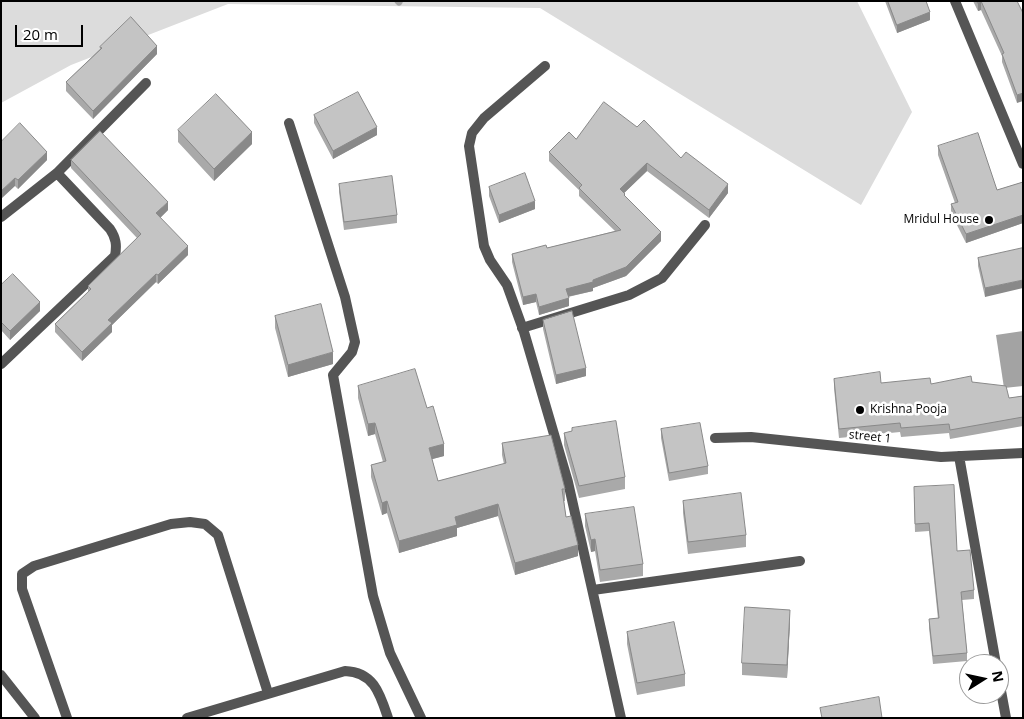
<!DOCTYPE html>
<style>
body{margin:0}
#map{position:relative;width:1024px;height:719px;overflow:hidden;background:#fff;font-family:"Open Sans",sans-serif}
canvas{display:block}
.frame{position:absolute;inset:0;border:2px solid #000;pointer-events:none}
.north{position:absolute;left:959px;top:654px;width:50px;height:50px;box-sizing:border-box;background:#fff;border:1px solid #999;border-radius:50%;rotate:80deg;font-size:14px;font-weight:700;line-height:20px;text-align:center;color:#000}
.north::after{content:'';display:block;margin:auto;width:18px;height:22px;background:#000;clip-path:polygon(50% 0,100% 100%,50% 72%,0 100%)}
.scale{position:absolute;left:15px;top:25px;width:68px;height:22px;box-sizing:border-box;border:2px solid #000;border-top:0;padding-left:6px;font-size:15px;line-height:18px;white-space:nowrap;color:#000;-webkit-text-stroke:4px #fff;paint-order:stroke}
</style>
<div id="map">
<canvas width="1024" height="719"></canvas>
<div class="frame"></div>
<div class="north">N</div>
<div class="scale">20 m</div>
</div>
<script>
const ctx = document.querySelector('canvas').getContext('2d');
ctx.lineJoin = 'round';
function paint(path, color) { ctx.fillStyle = color; ctx.fill(path, 'evenodd'); }
function trace(path, color, width, dash) { ctx.strokeStyle = color; ctx.lineWidth = width; ctx.lineCap = dash ? 'butt' : 'round'; ctx.setLineDash(dash || []); ctx.stroke(path); }
function label(font, color, halo, rows, align = 'center') {
  ctx.font = font + ' "Open Sans",sans-serif'; ctx.lineWidth = 5; ctx.setLineDash([]); ctx.textBaseline = 'middle'; ctx.strokeStyle = halo; ctx.fillStyle = color; for (const [text, x, y, turn = 0] of rows) {
    ctx.save(); ctx.translate(x, y); ctx.rotate((+turn || 0) * Math.PI / 180); ctx.textAlign = isNaN(turn) ? turn : align; if (halo) ctx.strokeText(text, 0, 0); ctx.fillText(text, 0, 0); ctx.restore();
  }
}
const green = new Path2D(`
 M 1,1 L 857,1 L 912,112 L 861,205 L 540,8 L 228,4 L 71,65 L 1,103 Z`);
const water = new Path2D(`
 M 1023,331 L 1023,386 L 1004,388 L 996,335 Z`);
const stream = new Path2D(`
 M 398,1 L 399,2`);
const minor = new Path2D(`
 M 955,1 L 1023,164
 M 545,66 L 484,118 L 472,133 L 469,146 L 484,246 L 490,260 L 507,285 L 524,332 L 568,482 L 621,718
 M 289,123 L 345,297 L 355,342 L 352,352 L 333,375 L 373,596 L 390,653 L 421,718
 M 1,217 L 57,173 L 146,83
 M 522,328 L 629,295 L 662,278 L 705,225
 M 1,364 L 115,256 C 117,245 116,238 110,229 L 57,173
 M 715,438 L 751,437 L 941,457 L 1023,453
 M 959,456 L 996,664
 M 593,590 L 800,561
 M 1,675 L 35,718
 M 999,680 L 1006,718
 M 67,718 L 22,589 L 22,574 L 34,566 L 171,524 L 190,522 L 205,524 L 218,535 L 268,693
 M 187,718 L 345,671 C 374,672 380,694 388,718`);
const wall = new Path2D(`
 M 885,1 L 926,1 L 930,20 L 897,33 Z
 M 973,1 L 1017,1 L 1017,103 L 1002,62 L 1002,56 L 981,10 L 978,11 Z
 M 100,47 L 157,54 L 93,119 L 66,91 L 66,82 L 100,49 Z
 M 314,115 L 377,135 L 333,159 L 314,123 Z
 M 637,127 L 728,193 L 709,218 L 647,171 L 624,193 L 625,196 L 661,241 L 626,276 L 593,288 L 593,291 L 568,297 L 569,306 L 539,315 L 536,302 L 523,305 L 512,262 L 512,254 L 547,248 L 615,231 L 579,196 L 579,190 L 549,161 L 549,152 L 576,139 Z
 M 178,130 L 252,144 L 214,181 L 178,142 Z
 M 1,142 L 47,160 L 18,189 L 15,186 Z
 M 938,146 L 997,190 L 1023,182 L 1023,223 L 966,243 L 951,213 L 951,204 L 955,203 L 938,155 Z
 M 71,160 L 168,210 L 160,218 L 188,255 L 158,284 L 156,282 L 112,325 L 112,332 L 82,361 L 55,332 L 55,324 L 88,292 L 88,286 L 137,238 L 71,168 Z
 M 339,184 L 397,215 L 397,223 L 344,230 L 339,192 Z
 M 489,187 L 535,209 L 499,223 L 489,196 Z
 M 1023,248 L 985,297 L 978,266 L 978,258 Z
 M 1,285 L 40,311 L 10,340 L 1,330 Z
 M 275,316 L 333,364 L 288,377 L 275,328 Z
 M 543,320 L 586,376 L 556,384 L 543,329 Z
 M 834,379 L 881,383 L 931,384 L 972,382 L 1009,398 L 1023,396 L 1023,426 L 950,439 L 949,433 L 901,437 L 900,432 L 839,438 L 834,388 Z
 M 358,386 L 427,408 L 444,456 L 432,459 L 438,481 L 504,464 L 502,455 L 502,443 L 565,489 L 565,501 L 564,501 L 566,517 L 578,556 L 515,575 L 498,516 L 457,528 L 457,536 L 399,553 L 387,513 L 382,515 L 371,477 L 371,465 L 383,462 L 375,434 L 368,436 L 358,398 Z
 M 572,428 L 625,477 L 625,489 L 579,498 L 564,445 L 564,433 L 572,431 Z
 M 661,429 L 708,466 L 708,474 L 669,481 L 661,438 Z
 M 914,496 L 957,551 L 974,590 L 974,599 L 962,600 L 967,653 L 967,661 L 933,664 L 929,628 L 929,619 L 938,619 L 929,531 L 915,532 Z
 M 683,501 L 746,535 L 746,547 L 688,554 L 683,513 Z
 M 585,514 L 643,564 L 643,576 L 600,582 L 595,551 L 591,552 L 585,526 Z
 M 790,622 L 787,678 L 742,675 L 742,663 Z
 M 627,632 L 685,674 L 685,686 L 637,695 L 627,644 Z`);
const shadedWall = new Path2D(`
 M 981,1 L 981,10 L 978,11 L 978,3 Z
 M 930,12 L 930,20 L 897,33 L 897,25 Z
 M 157,46 L 157,54 L 93,119 L 93,111 Z
 M 1023,93 L 1023,101 L 1017,103 L 1017,95 Z
 M 377,127 L 377,135 L 333,159 L 333,151 Z
 M 252,132 L 252,144 L 214,181 L 214,169 Z
 M 47,152 L 47,160 L 18,189 L 18,180 Z
 M 647,163 L 647,171 L 620,197 L 620,189 Z
 M 15,178 L 15,186 L 1,199 L 1,191 Z
 M 728,184 L 728,193 L 709,218 L 709,210 Z
 M 535,201 L 535,209 L 499,223 L 499,215 Z
 M 168,202 L 168,210 L 156,222 L 156,213 Z
 M 1023,215 L 1023,223 L 966,243 L 966,234 Z
 M 661,232 L 661,241 L 626,276 L 593,288 L 593,291 L 566,297 L 566,289 L 593,280 Z
 M 188,246 L 188,255 L 158,284 L 158,275 Z
 M 156,274 L 156,282 L 112,325 L 112,332 L 82,361 L 82,352 L 108,320 Z
 M 1023,280 L 1023,288 L 985,297 L 985,288 Z
 M 536,294 L 536,302 L 523,305 L 523,297 Z
 M 569,298 L 569,306 L 539,315 L 539,307 Z
 M 40,302 L 40,311 L 10,340 L 10,331 Z
 M 333,352 L 333,364 L 288,377 L 288,365 Z
 M 586,368 L 586,376 L 556,384 L 556,375 Z
 M 375,423 L 375,434 L 368,436 L 368,424 Z
 M 444,444 L 444,456 L 429,460 L 429,448 Z
 M 387,501 L 387,513 L 382,515 L 382,503 Z
 M 498,504 L 498,516 L 457,528 L 457,536 L 399,553 L 399,541 L 455,517 Z
 M 595,539 L 595,551 L 591,552 L 591,540 Z
 M 578,545 L 578,556 L 515,575 L 515,563 Z
 M 790,610 L 790,622 L 787,678 L 787,665 Z`);
const building = new Path2D(`
 M 888,1 L 926,1 L 930,12 L 897,25 Z
 M 977,1 L 1017,1 L 1023,13 L 1023,93 L 1017,95 L 1002,54 L 1004,53 L 981,1 L 978,3 Z
 M 131,17 L 157,46 L 93,111 L 66,82 L 102,48 L 100,47 Z
 M 358,92 L 377,127 L 333,151 L 314,115 Z
 M 216,94 L 252,132 L 214,169 L 178,130 Z
 M 604,102 L 637,127 L 644,120 L 681,158 L 686,152 L 728,184 L 709,210 L 647,163 L 620,189 L 625,194 L 624,195 L 661,232 L 626,267 L 593,280 L 593,282 L 566,289 L 569,298 L 539,307 L 536,294 L 523,297 L 512,254 L 546,245 L 547,248 L 621,230 L 579,188 L 582,185 L 549,152 L 569,132 L 576,139 Z
 M 20,123 L 47,152 L 18,180 L 15,178 L 1,191 L 1,142 Z
 M 100,131 L 168,202 L 156,213 L 188,246 L 158,275 L 156,274 L 108,320 L 112,323 L 82,352 L 55,324 L 91,289 L 88,286 L 141,234 L 71,160 Z
 M 978,133 L 997,190 L 1023,182 L 1023,215 L 966,234 L 951,204 L 958,202 L 938,146 Z
 M 525,173 L 535,201 L 499,215 L 489,187 Z
 M 392,176 L 397,215 L 344,222 L 339,184 Z
 M 1023,248 L 1023,280 L 985,288 L 978,258 Z
 M 13,274 L 40,302 L 10,331 L 1,322 L 1,285 Z
 M 321,304 L 333,352 L 288,365 L 275,316 Z
 M 572,311 L 586,368 L 556,375 L 543,320 Z
 M 415,369 L 427,408 L 433,406 L 444,444 L 429,448 L 438,481 L 506,463 L 502,443 L 551,435 L 565,489 L 562,489 L 566,517 L 571,516 L 578,545 L 515,563 L 498,504 L 455,517 L 457,525 L 399,541 L 387,501 L 382,503 L 371,465 L 386,461 L 375,423 L 368,424 L 358,386 Z
 M 880,372 L 881,383 L 930,378 L 931,384 L 971,376 L 972,382 L 1006,386 L 1009,398 L 1023,396 L 1023,417 L 950,430 L 949,424 L 901,428 L 900,423 L 839,429 L 834,379 Z
 M 616,421 L 625,477 L 579,486 L 564,433 L 572,431 L 572,428 Z
 M 700,423 L 708,466 L 669,473 L 661,429 Z
 M 954,485 L 957,551 L 970,550 L 974,590 L 961,592 L 967,653 L 933,656 L 929,619 L 939,618 L 929,523 L 915,524 L 914,487 Z
 M 741,493 L 746,535 L 688,542 L 683,501 Z
 M 634,507 L 643,564 L 600,570 L 595,539 L 591,540 L 585,514 Z
 M 745,607 L 790,610 L 787,665 L 742,663 Z
 M 674,622 L 685,674 L 637,683 L 627,632 Z
 M 879,697 L 882,718 L 822,718 L 820,708 Z`);
const markers = [
 [989,220,5,"#000"],
 [860,410,5,"#000"]
];
const poiNames = [
 ["Mridul House",979,220],
 ["Krishna Pooja",870,410,"left"]
];
const streetNames = [
 ["street 1",870,437,6]
];
paint(green, '#dcdcdc');
paint(water, '#a3a3a3');
trace(stream, '#a3a3a3', 7);
trace(minor, '#555', 10);
paint(wall, '#a9a9a9');
paint(shadedWall, '#898989');
paint(building, '#c4c4c4');
trace(building, '#898989', 1);
for (const [x, y, r, color] of markers) { const dot = new Path2D(); dot.arc(x, y, r, 0, 2 * Math.PI); ctx.fillStyle = color; ctx.fill(dot); trace(dot, '#fff', 2); }
label('12px', '#000', '#fff', poiNames, 'right');
label('12px', '#000', '#fff', streetNames);
</script>
